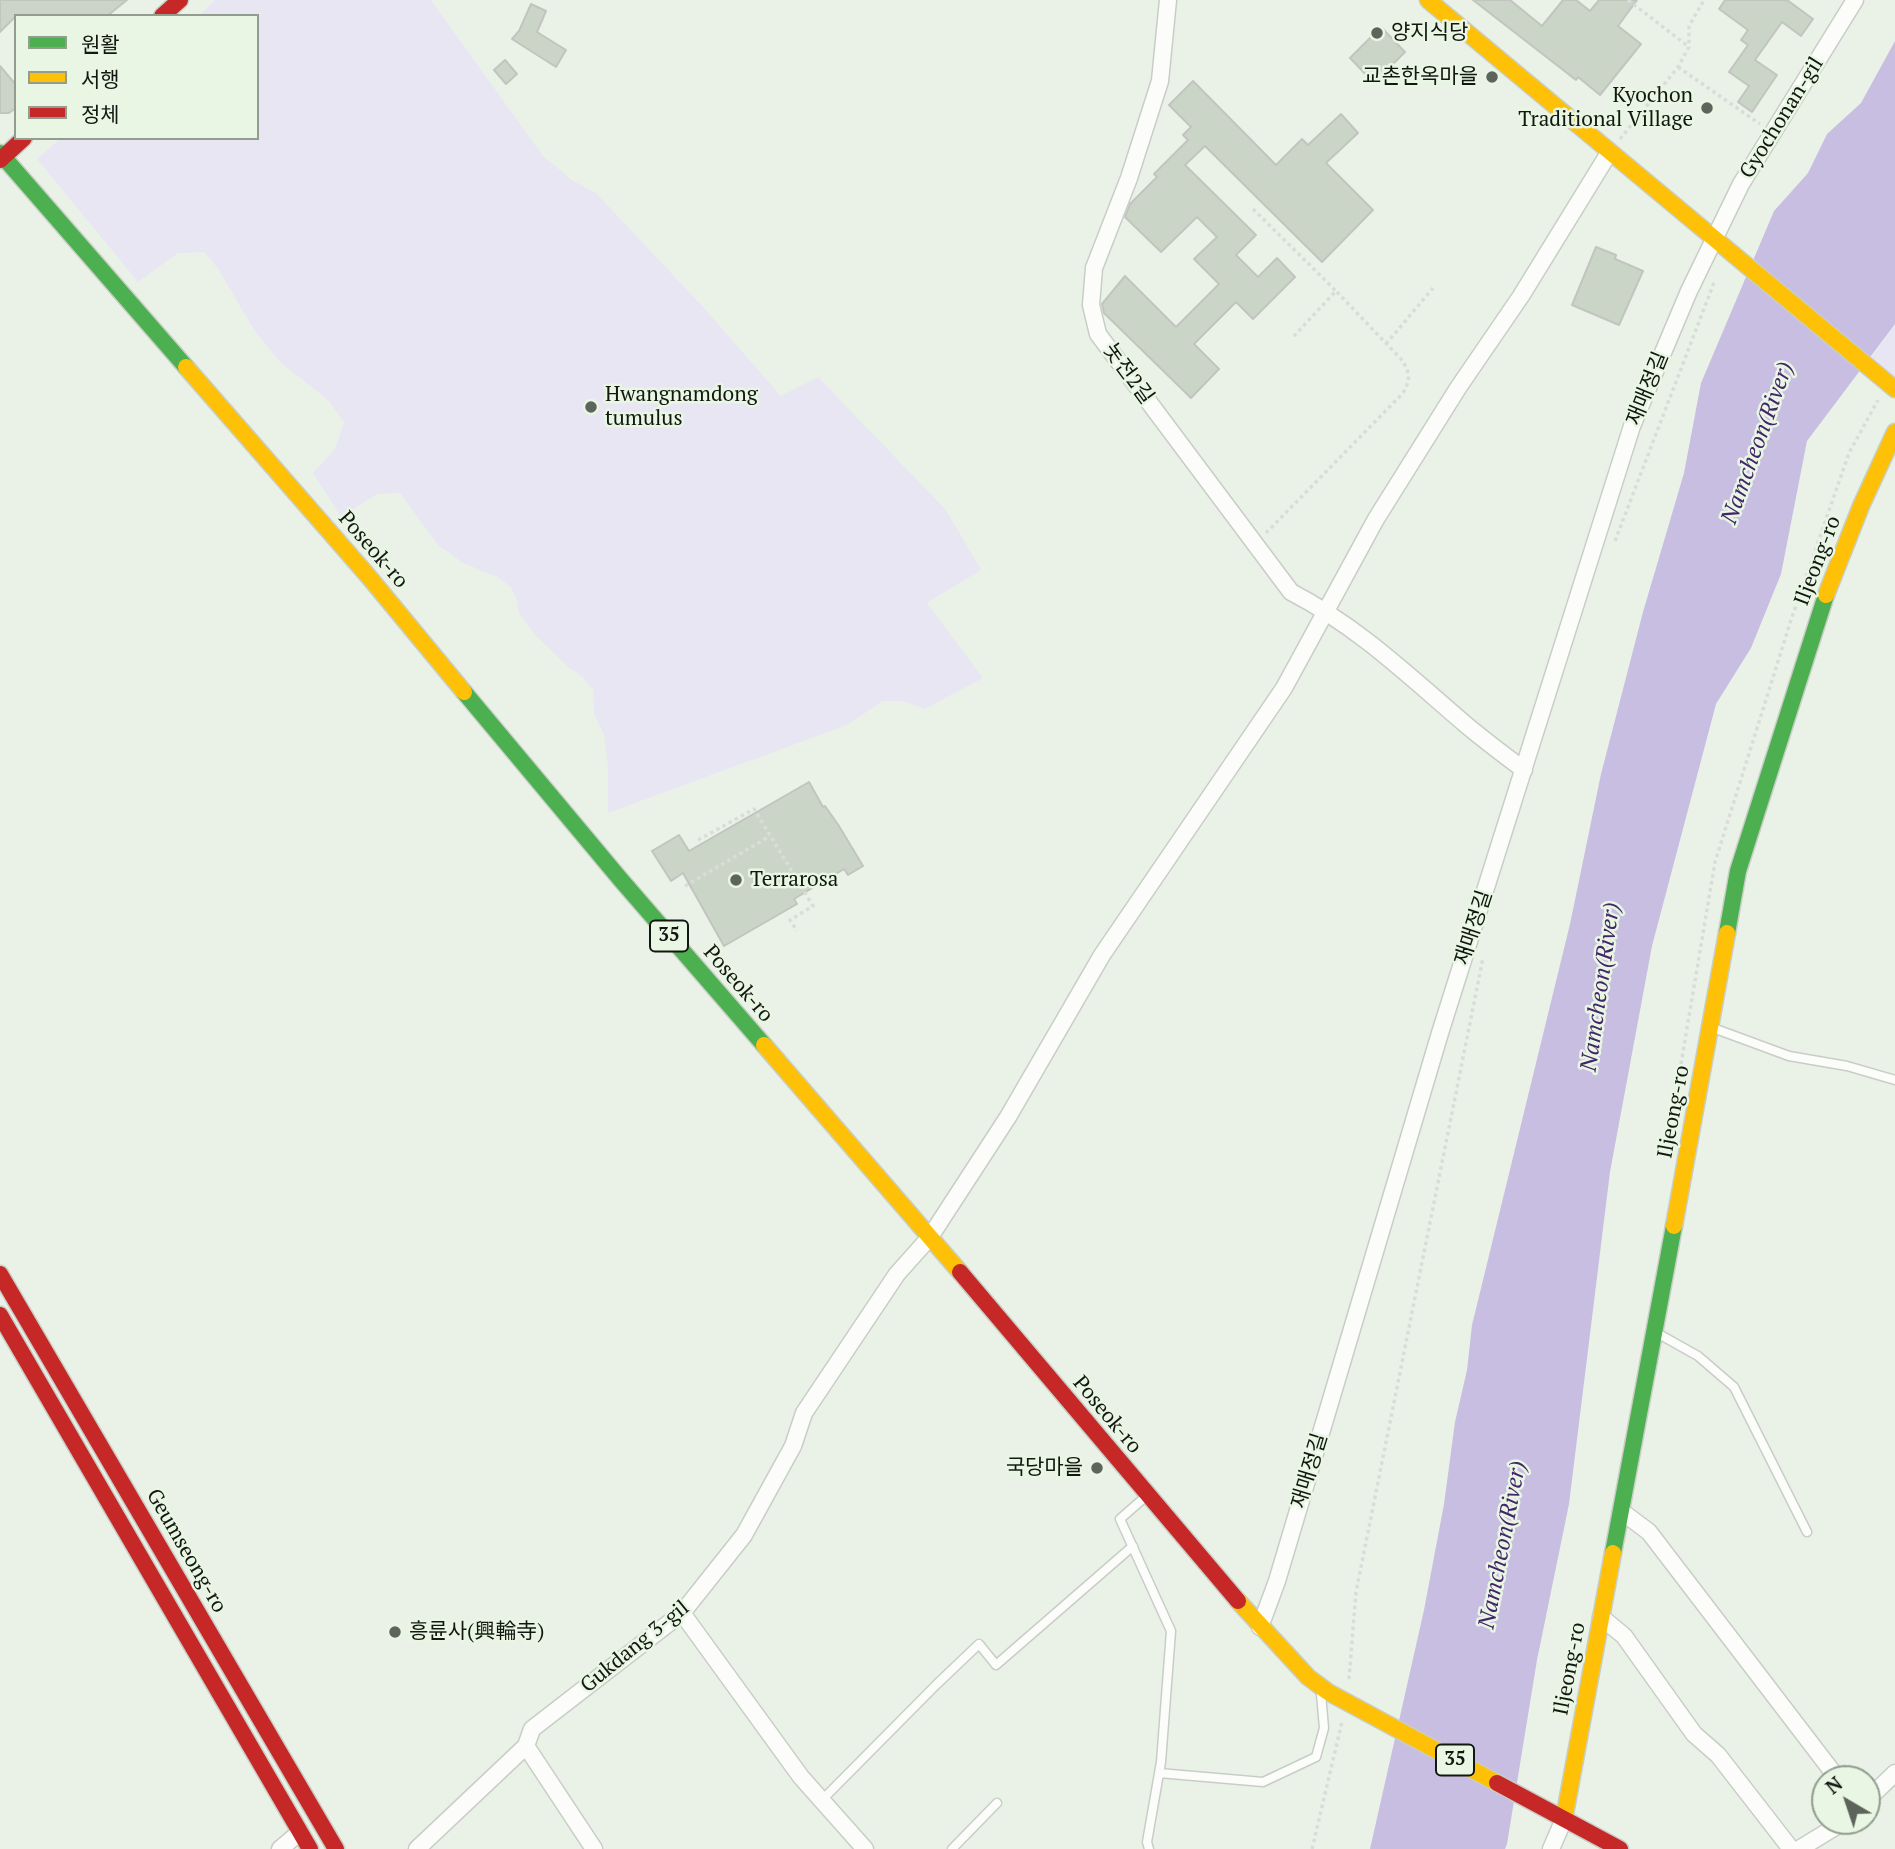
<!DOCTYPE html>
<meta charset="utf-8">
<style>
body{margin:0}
#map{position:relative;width:1895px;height:1849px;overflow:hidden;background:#eaf2e7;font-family:"PT Serif","Noto Sans KR",serif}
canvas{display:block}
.legend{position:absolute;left:14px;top:14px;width:245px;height:126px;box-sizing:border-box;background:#e8f6e3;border:2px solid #929d8f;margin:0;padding:9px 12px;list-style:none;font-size:21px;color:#121711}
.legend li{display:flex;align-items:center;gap:14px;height:35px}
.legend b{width:35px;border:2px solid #929d8f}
.north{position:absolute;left:1811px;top:1765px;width:70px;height:70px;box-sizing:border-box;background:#e8f6e3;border:2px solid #929d8f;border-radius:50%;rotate:321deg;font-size:19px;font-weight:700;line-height:28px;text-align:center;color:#121711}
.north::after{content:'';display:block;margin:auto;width:24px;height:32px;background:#5e645c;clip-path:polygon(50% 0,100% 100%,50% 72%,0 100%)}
</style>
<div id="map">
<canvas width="1895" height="1849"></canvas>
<ul class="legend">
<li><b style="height:9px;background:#4caf50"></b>원활</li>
<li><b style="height:9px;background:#ffc107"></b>서행</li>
<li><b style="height:9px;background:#c62828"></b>정체</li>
</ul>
<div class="north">N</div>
</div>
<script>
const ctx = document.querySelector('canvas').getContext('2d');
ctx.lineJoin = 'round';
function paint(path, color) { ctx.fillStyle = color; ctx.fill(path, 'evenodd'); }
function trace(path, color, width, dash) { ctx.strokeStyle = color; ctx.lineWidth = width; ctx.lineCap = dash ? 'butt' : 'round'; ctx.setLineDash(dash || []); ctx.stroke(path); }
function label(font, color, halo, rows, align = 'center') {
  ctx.font = font + ' "PT Serif","Noto Sans KR",serif'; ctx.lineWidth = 5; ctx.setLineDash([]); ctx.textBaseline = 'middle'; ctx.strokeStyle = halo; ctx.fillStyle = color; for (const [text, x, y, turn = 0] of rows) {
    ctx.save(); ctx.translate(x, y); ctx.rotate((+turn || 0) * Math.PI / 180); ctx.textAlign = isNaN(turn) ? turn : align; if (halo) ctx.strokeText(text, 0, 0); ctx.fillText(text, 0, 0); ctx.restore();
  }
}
const green = new Path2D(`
 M 215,0 L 431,0 L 543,156 L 572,180 L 596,193 L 705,309 L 781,396 L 818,377 L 946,510 L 981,570 L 927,603 L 983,678 L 925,709 L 903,701 L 883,701 L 847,725 L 608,813 L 608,766 L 604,735 L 594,714 L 593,690 L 584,678 L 568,667 L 534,634 L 519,613 L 517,601 L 511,587 L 497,577 L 463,563 L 438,545 L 400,493 L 377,494 L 341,517 L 313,473 L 335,449 L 344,422 L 328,400 L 281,363 L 254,330 L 219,270 L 204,252 L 178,253 L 138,282 L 37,159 L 61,138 L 257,138 L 257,16 L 198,16 Z
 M 1895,324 L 1895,389 L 1866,365 Z`);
const water = new Path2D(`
 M 1895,41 L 1895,324 L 1807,441 L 1781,574 L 1751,648 L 1716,704 L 1652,946 L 1610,1172 L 1569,1504 L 1537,1660 L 1507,1844 L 1505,1849 L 1370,1849 L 1424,1610 L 1444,1504 L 1455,1422 L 1467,1370 L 1472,1325 L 1570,924 L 1601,774 L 1643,612 L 1684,473 L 1701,383 L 1774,211 L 1808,173 L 1827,134 L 1861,103 Z`);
const building = new Path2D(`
 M 0,0 L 127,0 L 107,16 L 16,16 L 0,32 Z
 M 1473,0 L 1510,0 L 1542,26 L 1563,0 L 1576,0 L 1590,11 L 1599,0 L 1637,0 L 1618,26 L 1641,44 L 1600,95 L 1578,77 L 1576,80 Z
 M 1725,0 L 1787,0 L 1813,19 L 1801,36 L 1782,22 L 1755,60 L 1777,75 L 1752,112 L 1738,102 L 1749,86 L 1729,72 L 1748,45 L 1741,40 L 1748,30 L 1719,9 Z
 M 531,4 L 546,11 L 537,32 L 566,50 L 556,67 L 512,39 L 519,31 Z
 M 1381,27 L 1405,52 L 1374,83 L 1350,58 Z
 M 505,60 L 517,74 L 506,84 L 494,70 Z
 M 0,66 L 16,85 L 16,108 L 9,113 L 0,113 Z
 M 1193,81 L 1276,165 L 1302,139 L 1308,145 L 1341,114 L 1358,133 L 1326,163 L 1373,210 L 1322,262 L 1205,146 L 1185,165 L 1256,235 L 1236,255 L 1258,277 L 1277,258 L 1295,277 L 1253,319 L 1236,302 L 1194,344 L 1219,369 L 1191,398 L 1104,313 L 1102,304 L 1125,276 L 1176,327 L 1219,284 L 1194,259 L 1217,237 L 1197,217 L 1161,252 L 1125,217 L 1130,204 L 1157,177 L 1154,174 L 1188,140 L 1183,135 L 1191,127 L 1169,105 Z
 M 1596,247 L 1616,255 L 1615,259 L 1643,271 L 1619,325 L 1572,305 Z
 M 809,782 L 823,807 L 825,806 L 839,826 L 863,866 L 848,875 L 844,869 L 794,899 L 797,904 L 724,946 L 683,873 L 671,881 L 652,851 L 679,835 L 689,851 Z`);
const path = new Path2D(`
 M 1628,0 L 1689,47
 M 1678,67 L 1760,124
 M 1620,139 L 1678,67 L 1689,47 L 1689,26 L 1704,0
 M 1253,209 L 1336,291 L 1293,337
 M 1386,344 L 1433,288
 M 1266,533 L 1403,393 C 1411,379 1410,372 1401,359 L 1336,291
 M 1615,541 L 1715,280
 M 698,840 L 754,809 L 813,906 L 790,920 L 797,931
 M 685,886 L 770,836
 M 1681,1064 L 1715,862 L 1791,620 L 1849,453 L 1878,400
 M 1349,1679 L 1356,1592 L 1483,958
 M 1312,1849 L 1342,1722`);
const lane = new Path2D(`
 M 1713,1028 L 1789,1056 L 1847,1066 L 1895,1080
 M 1657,1333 L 1698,1356 L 1734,1387 L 1807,1532
 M 1144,1498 L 1120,1519 L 1171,1631 L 1161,1762 L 1147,1842 L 1149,1849
 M 1159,1773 L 1263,1782 L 1316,1757 L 1324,1728 L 1321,1694
 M 822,1800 L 937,1684 L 979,1644 L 996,1665 L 1133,1546
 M 952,1849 L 997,1803`);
const street = new Path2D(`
 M 1168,0 L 1160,81 L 1129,178 L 1094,268 L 1091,305 L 1098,334 L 1291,592 C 1357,626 1409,676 1465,724 C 1484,740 1504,755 1524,770
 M 1621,1511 L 1649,1532 L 1838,1779
 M 682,1613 L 801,1777 L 865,1849
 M 1601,1617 L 1624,1636 L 1694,1734 L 1718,1755 L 1791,1849
 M 1260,1627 L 1277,1581 L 1440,1033 L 1632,426 L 1689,291 L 1741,184 L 1855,0
 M 526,1746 L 594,1849
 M 1867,1800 L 1895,1773
 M 280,1849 L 300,1832
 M 417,1849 L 526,1746 L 532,1729 L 682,1613 L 744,1535 L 793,1446 L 804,1413 L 897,1274 L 930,1237 L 1008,1117 L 1102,955 L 1284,688 L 1376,519 L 1458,388 L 1521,296 L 1609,153
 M 1551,1849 L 1564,1819
 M 1799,1849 L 1845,1821`);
const fast = new Path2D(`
 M 0,153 L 186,367
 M 464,692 L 621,880 L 764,1045
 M 1727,933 L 1738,871 L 1826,595
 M 1613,1553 L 1674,1226`);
const slow = new Path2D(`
 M 1428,0 L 1895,389
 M 186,367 L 369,577 L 464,692
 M 1826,595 L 1861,506 L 1895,432
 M 764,1045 L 960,1272
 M 1674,1226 L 1727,933
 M 1238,1601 L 1308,1677 L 1328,1692 L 1497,1783
 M 1564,1819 L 1613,1553`);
const jam = new Path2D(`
 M 162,16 L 180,0
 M 0,160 L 24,138
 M 960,1272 L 1238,1601
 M 0,1274 L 336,1849
 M 0,1315 L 310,1849
 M 1497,1783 L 1620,1849`);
const markers = [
 [1377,33,7,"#5e645c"],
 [1492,77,7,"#5e645c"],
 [1707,108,7,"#5e645c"],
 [591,407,7,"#5e645c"],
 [736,880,7,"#5e645c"],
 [1097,1468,7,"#5e645c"],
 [395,1632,7,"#5e645c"]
];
const shields = [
 [669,936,38],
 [1455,1760,38]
];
const shieldNames = [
 ["35",669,936],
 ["35",1455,1760]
];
const poiNames = [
 ["양지식당",1391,33],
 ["교촌한옥마을",1478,77,"right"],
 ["Kyochon",1693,96,"right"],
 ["Traditional Village",1693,120,"right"],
 ["Hwangnamdong",605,395],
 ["tumulus",605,419],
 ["Terrarosa",750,880],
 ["국당마을",1083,1468,"right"],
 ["흥륜사(興輪寺)",409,1632]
];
const streetNames = [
 ["Gyochonan-gil",1782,118,-58],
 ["놋전2길",1128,374,54],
 ["재매정길",1648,389,-68],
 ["Poseok-ro",373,550,49],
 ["Iljeong-ro",1818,561,-69],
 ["재매정길",1474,928,-72],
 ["Poseok-ro",738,984,49],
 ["Iljeong-ro",1674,1112,-79],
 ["Poseok-ro",1107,1415,50],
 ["재매정길",1310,1471,-73],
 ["Geumseong-ro",186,1551,60],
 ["Gukdang 3-gil",635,1647,-39],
 ["Iljeong-ro",1570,1669,-79]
];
const waterNames = [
 ["Namcheon(River)",1758,443,-70],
 ["Namcheon(River)",1601,987,-82],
 ["Namcheon(River)",1503,1545,-79]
];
paint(green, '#e8e6f3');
paint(water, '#c8bee1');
paint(building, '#cad5c7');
trace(building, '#c0c5be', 2);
trace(lane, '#c8cec6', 11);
trace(street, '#c8cec6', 19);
trace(fast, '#c8cec6', 19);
trace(slow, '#c8cec6', 19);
trace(jam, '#c8cec6', 19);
trace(path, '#dadcd9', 3.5, [3.5, 3.5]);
trace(lane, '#fcfdfb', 8);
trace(street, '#fcfdfb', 16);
trace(fast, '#4caf50', 16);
trace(slow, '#ffc107', 16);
trace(jam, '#c62828', 16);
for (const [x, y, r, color] of markers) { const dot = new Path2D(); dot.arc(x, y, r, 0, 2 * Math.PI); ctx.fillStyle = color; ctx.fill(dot); trace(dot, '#e8f6e3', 2.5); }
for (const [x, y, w] of shields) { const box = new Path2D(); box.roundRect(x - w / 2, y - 15.5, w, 31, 5); ctx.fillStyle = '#e8f6e3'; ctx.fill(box); trace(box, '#121711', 2); }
label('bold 19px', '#121711', null, shieldNames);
label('21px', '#121711', '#e8f6e3', poiNames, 'left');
label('21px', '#121711', '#e8f6e3', streetNames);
label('italic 23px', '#432669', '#e8f6e3', waterNames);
</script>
